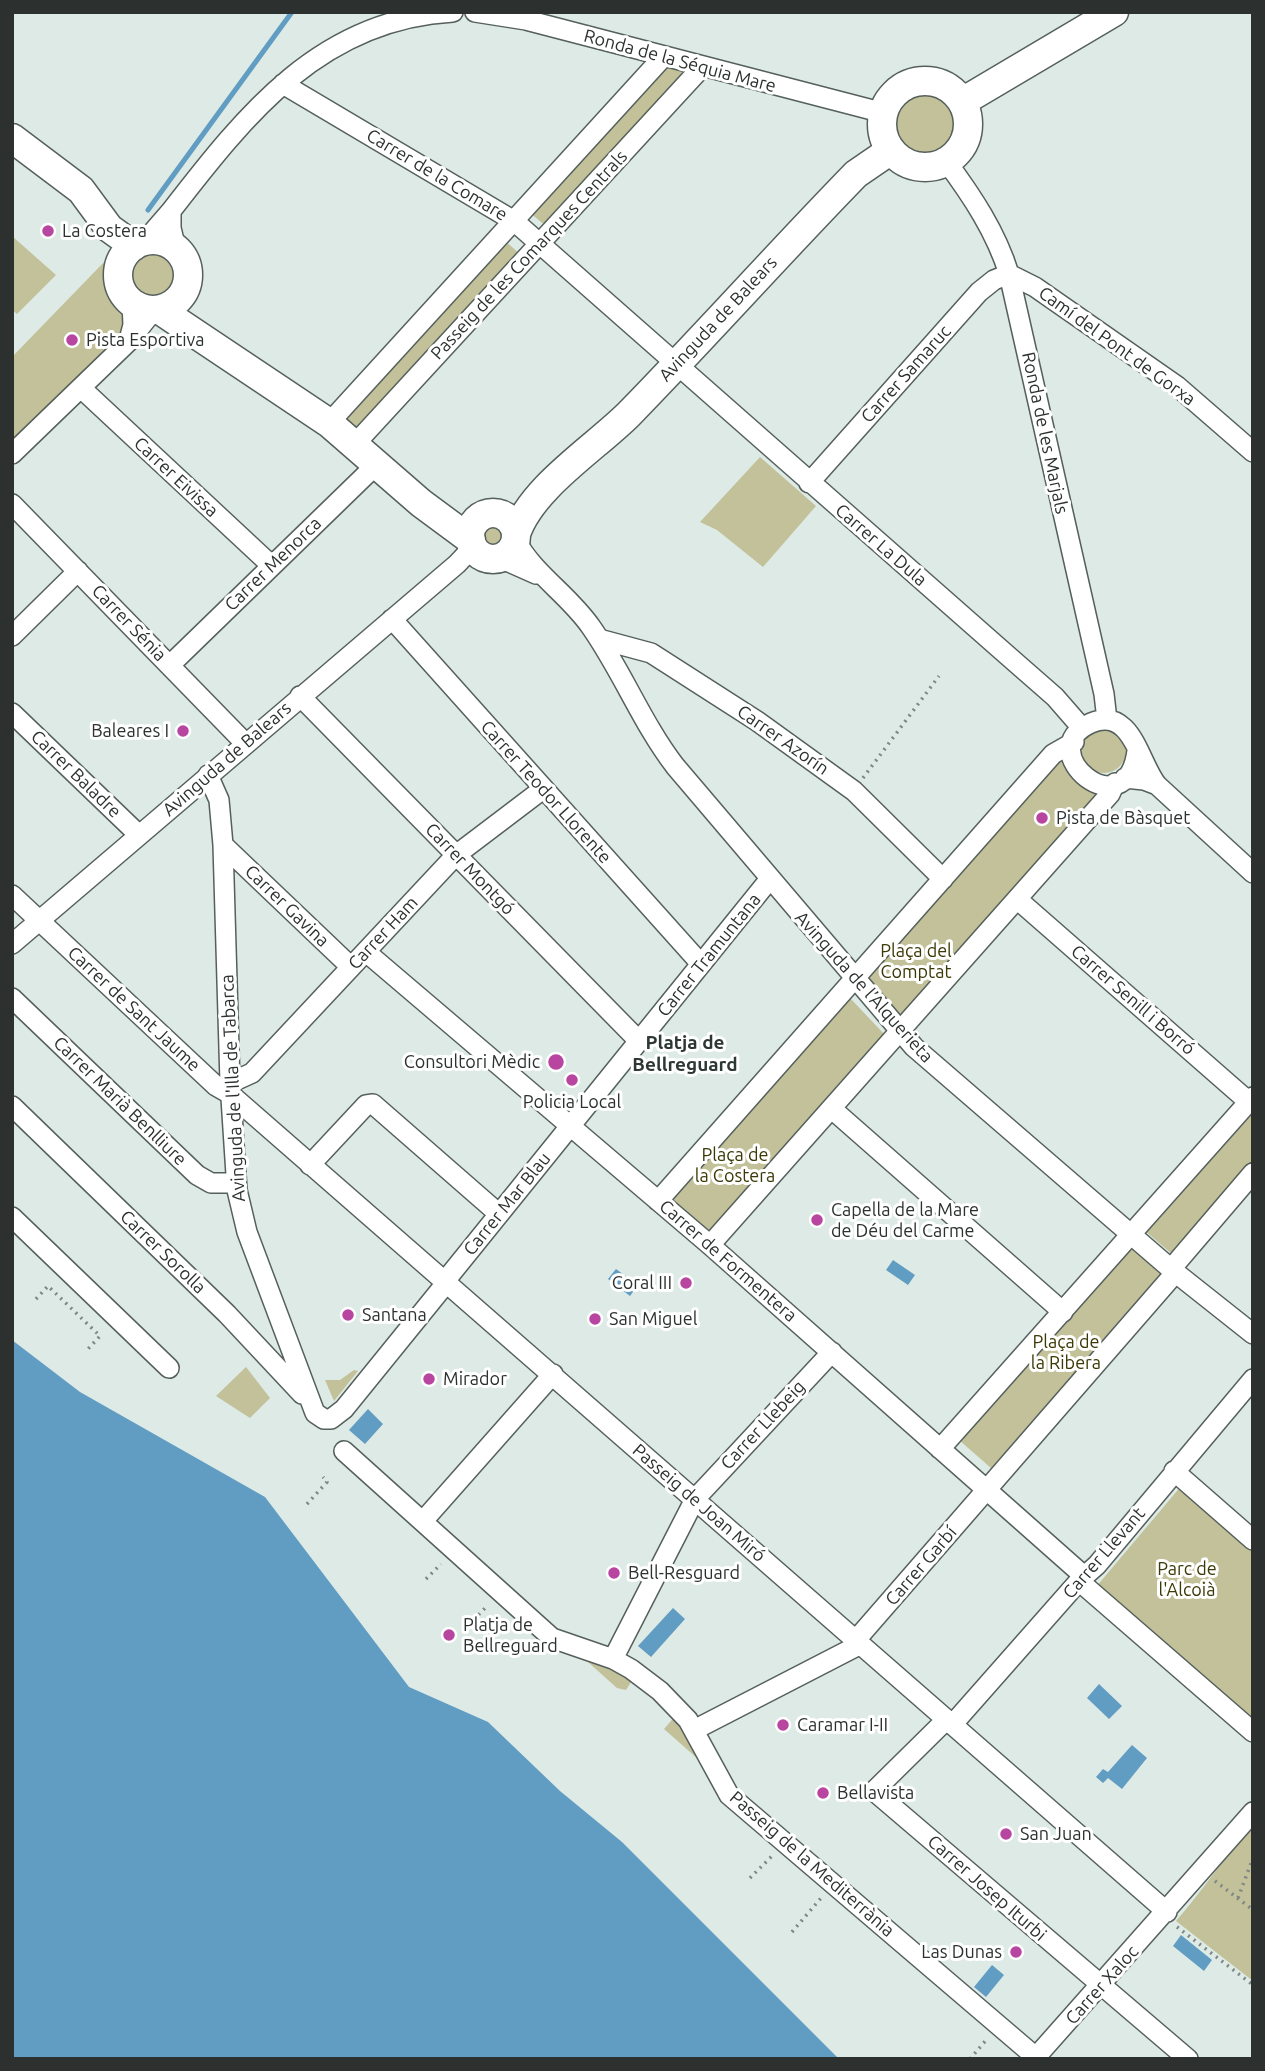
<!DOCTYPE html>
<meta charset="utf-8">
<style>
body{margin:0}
#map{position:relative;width:1265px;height:2071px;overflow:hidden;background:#ddeae5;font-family:Ubuntu,sans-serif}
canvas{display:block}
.frame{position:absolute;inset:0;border:14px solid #2c312f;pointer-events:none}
</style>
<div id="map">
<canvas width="1265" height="2071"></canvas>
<div class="frame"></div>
</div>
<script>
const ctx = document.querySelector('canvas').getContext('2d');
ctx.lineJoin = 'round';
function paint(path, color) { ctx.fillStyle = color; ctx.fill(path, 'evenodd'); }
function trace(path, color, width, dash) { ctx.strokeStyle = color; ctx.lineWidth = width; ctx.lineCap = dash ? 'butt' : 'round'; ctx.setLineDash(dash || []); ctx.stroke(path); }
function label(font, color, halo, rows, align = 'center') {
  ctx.font = font + ' Ubuntu,sans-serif'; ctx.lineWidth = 6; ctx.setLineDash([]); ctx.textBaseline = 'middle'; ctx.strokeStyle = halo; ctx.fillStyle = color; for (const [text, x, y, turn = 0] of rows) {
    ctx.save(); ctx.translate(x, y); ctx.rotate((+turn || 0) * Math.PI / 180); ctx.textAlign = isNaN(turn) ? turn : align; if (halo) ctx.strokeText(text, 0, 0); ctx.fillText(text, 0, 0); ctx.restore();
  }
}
const green = new Path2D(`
 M 663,65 L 688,71 L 547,227 L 529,212 Z
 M893 125a31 31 0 1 1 62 0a31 31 0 1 1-62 0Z
 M 12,236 L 56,275 L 17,314 L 12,310 Z
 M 504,240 L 520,254 L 359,432 L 341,417 Z
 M126 275a26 26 0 1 1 52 0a26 26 0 1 1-52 0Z
 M 108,258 L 110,297 L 124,319 L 123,334 L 12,442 L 12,357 Z
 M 760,457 L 816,506 L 763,567 L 717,530 L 700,522 Z
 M477 536a15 15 0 1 1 30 0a15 15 0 1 1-30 0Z
 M1082 751a22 22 0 1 1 44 0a22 22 0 1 1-44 0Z
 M 1064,754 L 1075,780 L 1101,791 L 901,1018 L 865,979 Z
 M 850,998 L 885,1035 L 710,1232 L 670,1199 Z
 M 1253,1104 L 1253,1161 L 1172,1254 L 1144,1230 Z
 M 1130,1248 L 1162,1275 L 991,1468 L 959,1440 Z
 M 246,1367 L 270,1398 L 250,1418 L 216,1396 Z
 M 354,1370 L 358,1371 L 334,1401 L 325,1380 L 340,1380 Z
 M 1182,1485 L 1253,1547 L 1253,1721 L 1096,1587 Z
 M 589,1657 L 633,1679 L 626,1690 L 617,1688 L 588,1662 Z
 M 677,1714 L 701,1756 L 698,1759 L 664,1729 Z
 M 1253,1823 L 1253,1981 L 1176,1921 C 1204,1889 1225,1856 1253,1823 Z`);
const water = new Path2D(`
 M 893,1260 L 915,1275 L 908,1285 L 886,1270 Z
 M 616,1269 L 638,1285 L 630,1296 L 608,1279 Z
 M 12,1340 L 80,1392 L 265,1497 L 409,1687 L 488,1722 L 560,1791 L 622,1842 L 839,2059 L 12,2059 Z
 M 368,1409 L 383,1424 L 365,1444 L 349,1430 Z
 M 673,1608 L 685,1619 L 651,1657 L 638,1646 Z
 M 1099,1684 L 1122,1706 L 1109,1719 L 1087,1698 Z
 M 1132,1745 L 1147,1758 L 1122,1789 L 1108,1778 L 1103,1783 L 1096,1777 L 1103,1769 L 1108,1772 Z
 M 1181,1935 L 1212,1960 L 1204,1971 L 1173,1946 Z
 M 992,1965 L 1004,1975 L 986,1997 L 974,1987 Z`);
const stream = new Path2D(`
 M 148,210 L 292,12`);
const path = new Path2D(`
 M 863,778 L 939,676
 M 36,1299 L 48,1286 L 100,1336 L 88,1349
 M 307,1504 L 327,1482 L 323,1477
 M 426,1579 L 441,1564
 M 464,1630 L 488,1605
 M 750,1878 L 772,1856
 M 1215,1881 L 1253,1910
 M 1238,1898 L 1253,1858
 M 1177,1927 L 1253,1985
 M 792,1932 L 821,1898
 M 970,2059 L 987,2039`);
const street = new Path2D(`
 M 475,12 L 526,20 L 884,113
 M 283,84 L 514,221 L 1007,655 L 1055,697 L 1082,728
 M 946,161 C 972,196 996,232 1009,274 L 1104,694 L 1107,720
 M 171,211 C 246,114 321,19 453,12
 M 145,241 L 171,211 L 171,228 L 176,249
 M 129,340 L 133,325 L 132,302
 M 81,388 L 272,566
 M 329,423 L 664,56
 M 355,444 L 703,66
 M 12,454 L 129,341 L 153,311
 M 809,483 L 979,292 L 994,280 L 1009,274 L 1035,287 L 1177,386 L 1253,452
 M 12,504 L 245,743
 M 516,541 C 535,575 569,595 591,627 C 622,671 642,723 675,766 L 914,1047 L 1171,1269 L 1253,1334
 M 500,558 L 536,574
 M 392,619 L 701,964
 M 12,636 L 78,571
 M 599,639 L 651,653 L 757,721 L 854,791 L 943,879
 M 170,665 L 377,464
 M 300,696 L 639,1041
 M 12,713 L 139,835
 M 208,775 L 219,800 L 223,845 L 230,1083 L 237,1190 L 247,1232 L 315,1413 L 324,1419 L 331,1419 L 344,1409 L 447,1282
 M 1125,778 L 1144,780 L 1157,785 C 1139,763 1132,706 1091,723 C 1029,750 1126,832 1137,751
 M 1157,785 L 1253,873
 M 223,845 L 351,967
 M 12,895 L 216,1086 L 230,1094 L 1167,1912
 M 1017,899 L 1249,1102
 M 12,944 L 457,564 L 473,547
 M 366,952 L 710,1245 L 1084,1576
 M 12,998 L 197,1175 L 211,1183 L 236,1183
 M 230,1083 L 252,1073 L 456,855 L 543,789
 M 12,1106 L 227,1314 L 302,1394
 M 832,1109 L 1063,1312
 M 310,1165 L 366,1105 L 373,1104 L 499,1214
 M 658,1201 L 1053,754 L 1074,742
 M 12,1217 L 169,1368
 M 710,1245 L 1110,794 L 1115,783
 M 1171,1269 L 1253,1173
 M 445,1281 L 769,880
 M 940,1449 L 1253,1097
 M 344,1451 L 552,1638 L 613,1659 L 631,1669 L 660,1691 L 688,1720 L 729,1795 L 1038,2059
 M 1174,1471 L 1253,1540
 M 423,1521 L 553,1374
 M 1079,1581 L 1253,1732
 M 855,1641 L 1176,1272
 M 613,1659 L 695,1499 L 832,1352
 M 946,1720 L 874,1791 L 1188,2059
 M 952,1725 L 1079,1581 L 1097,1565 L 1253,1379
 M 694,1730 L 859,1645
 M 1036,2057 L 1253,1812`);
const secondary = new Path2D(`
 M882 124a43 43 0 1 1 86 0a43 43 0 1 1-86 0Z
 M 962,102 L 1114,12
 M 12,138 L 81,190 L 109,228 L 134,246
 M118 275a35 35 0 1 1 70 0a35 35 0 1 1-70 0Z
 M 160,310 L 329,423 L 421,503 L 471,540
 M470 536a23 23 0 1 1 46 0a23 23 0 1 1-46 0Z
 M 516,534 C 531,488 595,448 629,414 C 706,335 779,253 856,174 L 891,150`);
const markers = [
 [48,231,7,"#b846a1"],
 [72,340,7,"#b846a1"],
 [183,731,7,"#b846a1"],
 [1042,818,7,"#b846a1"],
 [556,1062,9,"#b846a1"],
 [572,1080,7,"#b846a1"],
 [817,1220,7,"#b846a1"],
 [686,1283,7,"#b846a1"],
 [348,1315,7,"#b846a1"],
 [595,1319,7,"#b846a1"],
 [429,1379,7,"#b846a1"],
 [614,1573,7,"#b846a1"],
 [449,1635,7,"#b846a1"],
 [783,1725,7,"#b846a1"],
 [823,1793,7,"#b846a1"],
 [1006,1834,7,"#b846a1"],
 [1016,1952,7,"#b846a1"]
];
const streetNames = [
 ["Ronda de la Séquia Mare",680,61,15],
 ["Carrer de la Comare",437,175,31],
 ["Passeig de les Comarques Centrals",529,255,-47],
 ["Avinguda de Balears",718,319,-47],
 ["Camí del Pont de Gorxa",1117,346,36],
 ["Carrer Samaruc",906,374,-48],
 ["Ronda de les Marjals",1045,433,78],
 ["Carrer Eivissa",176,477,43],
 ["Carrer La Dula",881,545,41],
 ["Carrer Menorca",273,564,-44],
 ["Carrer Sénia",129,623,46],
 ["Carrer Azorín",783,740,35],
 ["Avinguda de Balears",227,759,-41],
 ["Carrer Baladre",76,774,44],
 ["Carrer Teodor Llorente",546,792,48],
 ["Carrer Montgó",470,869,46],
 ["Carrer Gavina",287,906,44],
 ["Carrer Ham",383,933,-47],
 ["Carrer Tramuntana",709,955,-51],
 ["Avinguda de l’Alquerieta",864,987,48],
 ["Carrer Senill i Borró",1133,1000,41],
 ["Carrer de Sant Jaume",134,1009,43],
 ["Avinguda de l'Illa de Tabarca",233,1088,-93],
 ["Carrer Marià Benlliure",120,1101,44],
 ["Carrer Mar Blau",507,1204,-51],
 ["Carrer Sorolla",163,1252,44],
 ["Carrer de Formentera",728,1261,41],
 ["Carrer Llebeig",763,1425,-47],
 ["Passeig de Joan Miró",699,1503,41],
 ["Carrer Llevant",1104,1553,-49],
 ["Carrer Garbí",921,1566,-49],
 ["Passeig de la Mediterrània",812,1864,41],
 ["Carrer Josep Iturbi",987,1888,41],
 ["Carrer Xaloc",1102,1985,-48]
];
const poiNames = [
 ["La Costera",62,231],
 ["Pista Esportiva",86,340],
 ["Baleares I",169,731,"right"],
 ["Pista de Bàsquet",1056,818],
 ["Consultori Mèdic",540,1062,"right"],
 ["Policia Local",572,1102,"center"],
 ["Capella de la Mare",831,1210],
 ["de Déu del Carme",831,1231],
 ["Coral III",672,1283,"right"],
 ["Santana",362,1315],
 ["San Miguel",609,1319],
 ["Mirador",443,1379],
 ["Bell-Resguard",628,1573],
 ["Platja de",463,1625],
 ["Bellreguard",463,1646],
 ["Caramar I-II",797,1725],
 ["Bellavista",837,1793],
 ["San Juan",1020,1834],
 ["Las Dunas",1002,1952,"right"]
];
const parkNames = [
 ["Plaça del",916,951],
 ["Comptat",916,972],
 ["Plaça de",735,1155],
 ["la Costera",735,1176],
 ["Plaça de",1066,1342],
 ["la Ribera",1066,1363],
 ["Parc de",1187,1569],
 ["l'Alcoià",1187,1590]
];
const neighbourhoodNames = [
 ["Platja de",685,1043],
 ["Bellreguard",685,1065]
];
paint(green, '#c2c199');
paint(water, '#619cc3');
trace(stream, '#619cc3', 5);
trace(street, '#55605c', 22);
trace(secondary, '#55605c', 31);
trace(path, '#7e8783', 3.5, [2, 5]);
trace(street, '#fff', 19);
trace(secondary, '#fff', 28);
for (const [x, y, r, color] of markers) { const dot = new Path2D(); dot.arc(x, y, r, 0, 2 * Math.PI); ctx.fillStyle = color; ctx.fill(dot); trace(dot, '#fff', 2.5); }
label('18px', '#2c312f', '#fff', streetNames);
label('18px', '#2c312f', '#fff', poiNames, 'left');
label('18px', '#3b3905', '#fff', parkNames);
label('bold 19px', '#2d3834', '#fff', neighbourhoodNames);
</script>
